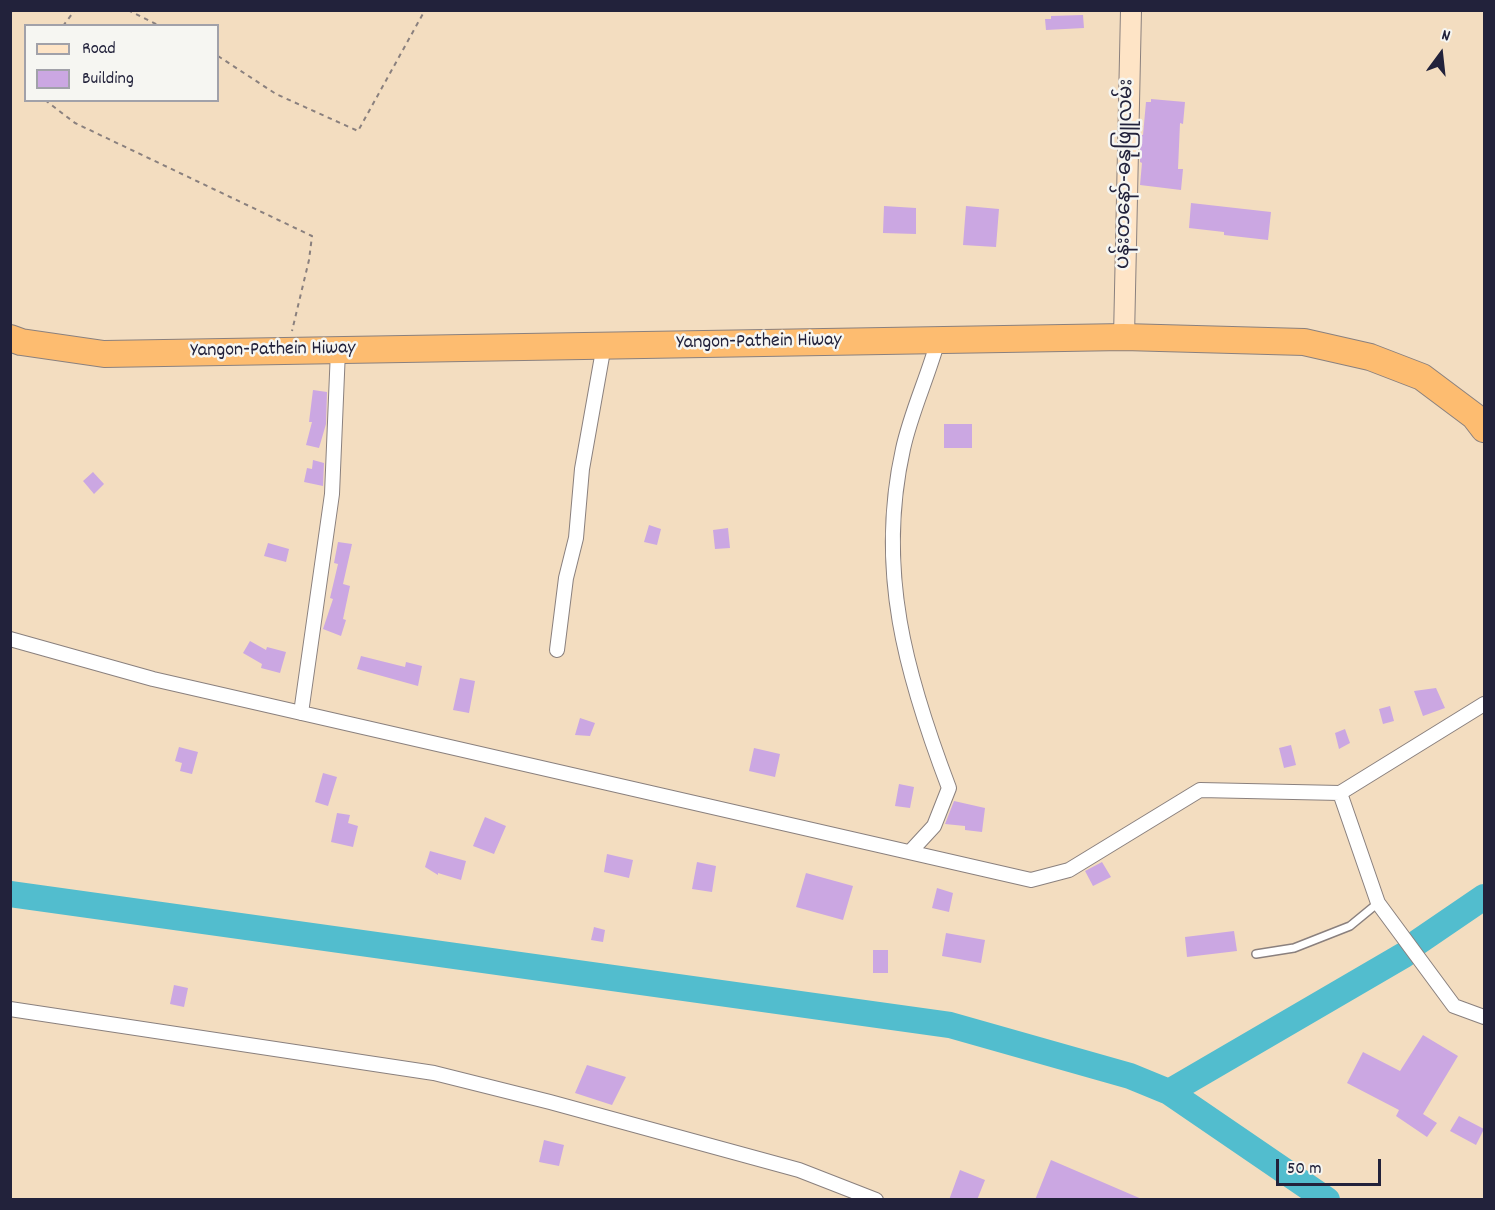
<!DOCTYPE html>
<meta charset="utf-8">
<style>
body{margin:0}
#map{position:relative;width:1495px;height:1210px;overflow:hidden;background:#f3ddc0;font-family:Dekko,sans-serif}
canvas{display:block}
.frame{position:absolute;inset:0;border:12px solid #22223b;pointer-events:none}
.legend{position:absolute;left:24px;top:24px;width:195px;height:78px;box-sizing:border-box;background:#f6f6f2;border:2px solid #a1a1a9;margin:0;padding:8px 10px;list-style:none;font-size:18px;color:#22223b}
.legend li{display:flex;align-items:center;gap:12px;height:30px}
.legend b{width:30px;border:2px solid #a1a1a9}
.north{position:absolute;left:1411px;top:24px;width:60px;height:60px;-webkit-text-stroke:4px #f6f6f2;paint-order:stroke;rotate:15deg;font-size:16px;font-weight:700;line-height:24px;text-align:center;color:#22223b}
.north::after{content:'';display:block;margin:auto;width:21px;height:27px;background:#22223b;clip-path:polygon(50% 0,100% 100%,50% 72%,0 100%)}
.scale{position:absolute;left:1276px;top:1159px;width:105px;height:27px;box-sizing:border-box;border:3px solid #22223b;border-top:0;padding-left:8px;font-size:18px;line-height:21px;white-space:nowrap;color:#22223b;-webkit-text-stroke:4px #f6f6f2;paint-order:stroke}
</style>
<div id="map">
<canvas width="1495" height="1210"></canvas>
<div class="frame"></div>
<ul class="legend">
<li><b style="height:8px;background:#fee4c6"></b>Road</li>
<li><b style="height:16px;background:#cba7e2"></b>Building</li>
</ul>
<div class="north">N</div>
<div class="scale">50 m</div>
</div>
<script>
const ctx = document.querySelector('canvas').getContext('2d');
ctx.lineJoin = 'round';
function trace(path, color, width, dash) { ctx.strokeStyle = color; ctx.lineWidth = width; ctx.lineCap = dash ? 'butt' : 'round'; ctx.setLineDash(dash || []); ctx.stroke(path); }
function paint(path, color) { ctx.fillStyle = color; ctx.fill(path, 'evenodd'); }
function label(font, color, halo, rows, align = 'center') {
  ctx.font = font + ' Dekko,"Noto Sans Myanmar",sans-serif'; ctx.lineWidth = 5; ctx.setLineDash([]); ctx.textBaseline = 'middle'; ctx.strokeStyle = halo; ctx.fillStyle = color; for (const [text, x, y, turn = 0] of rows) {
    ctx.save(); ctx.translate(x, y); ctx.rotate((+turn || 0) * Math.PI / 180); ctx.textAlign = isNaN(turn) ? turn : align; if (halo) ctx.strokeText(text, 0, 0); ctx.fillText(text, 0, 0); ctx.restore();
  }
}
const river = new Path2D(`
 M 10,894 L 950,1025 L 1130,1076 L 1169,1092 L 1327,1200
 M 1418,942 L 1484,897
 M 1169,1092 L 1404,955`);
const building = new Path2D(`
 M 1083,15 L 1084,28 L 1046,30 L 1045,19 L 1051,19 L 1051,16 Z
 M 1151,99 L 1185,102 L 1183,124 L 1180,123 L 1178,169 L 1183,169 L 1181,190 L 1140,185 L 1142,163 L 1140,162 L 1140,135 L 1143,135 L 1146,102 L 1151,102 Z
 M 1191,203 L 1271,212 L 1268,240 L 1224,235 L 1224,232 L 1189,228 Z
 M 884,206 L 916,208 L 916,234 L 883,233 Z
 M 966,206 L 999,209 L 996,247 L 963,245 Z
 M 313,390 L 327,392 L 326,424 L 319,448 L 306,445 L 312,422 L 309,422 Z
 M 944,424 L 972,424 L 972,448 L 944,448 Z
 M 313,460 L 324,463 L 323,486 L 304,482 L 307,468 L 312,469 Z
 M 93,472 L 104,484 L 94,494 L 83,481 Z
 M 649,525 L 661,529 L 657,545 L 644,542 Z
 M 728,528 L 730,548 L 715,549 L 713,530 Z
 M 338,542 L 352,544 L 343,584 L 350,586 L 343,619 L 346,620 L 341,636 L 323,629 L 333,599 L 330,598 L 338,564 L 334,563 Z
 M 268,543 L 289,549 L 286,562 L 264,556 Z
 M 250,641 L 266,650 L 267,647 L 286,652 L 280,673 L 261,668 L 262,664 L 243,653 Z
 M 361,656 L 405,667 L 406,662 L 422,666 L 418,686 L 357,669 Z
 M 460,678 L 475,681 L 469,713 L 453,710 Z
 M 1436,688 L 1445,708 L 1423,716 L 1414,691 Z
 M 1390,706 L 1394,721 L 1383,724 L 1379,709 Z
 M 580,718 L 595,723 L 590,736 L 575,735 Z
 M 1345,729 L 1350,743 L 1339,749 L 1335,733 Z
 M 1291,745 L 1296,765 L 1284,768 L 1279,748 Z
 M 179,747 L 198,752 L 192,774 L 180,771 L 182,763 L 175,761 Z
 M 754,748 L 780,754 L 775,777 L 749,771 Z
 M 323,773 L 337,777 L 328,806 L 315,802 Z
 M 899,784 L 914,787 L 910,808 L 895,806 Z
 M 954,801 L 985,808 L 982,832 L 965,830 L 965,826 L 945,824 Z
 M 337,813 L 350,815 L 348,823 L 358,826 L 353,847 L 331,842 Z
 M 485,817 L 506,826 L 494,854 L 473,846 Z
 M 430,851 L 466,861 L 461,880 L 438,873 L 438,875 L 425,867 Z
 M 607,854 L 633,860 L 629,878 L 604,872 Z
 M 697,862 L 716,866 L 712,892 L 692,889 Z
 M 1102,862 L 1111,877 L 1093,886 L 1085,871 Z
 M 806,873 L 853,886 L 843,920 L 796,907 Z
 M 937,888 L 953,893 L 949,912 L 932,908 Z
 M 594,927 L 605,930 L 603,942 L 591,940 Z
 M 1234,931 L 1237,951 L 1187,957 L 1185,937 Z
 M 946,933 L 985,940 L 981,963 L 942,956 Z
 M 873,950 L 888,950 L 888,973 L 873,973 Z
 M 174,985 L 188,988 L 184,1007 L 170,1004 Z
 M 1423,1035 L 1458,1056 L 1423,1114 L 1437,1123 L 1427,1137 L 1396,1116 L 1399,1110 L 1347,1083 L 1363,1052 L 1400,1071 Z
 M 587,1065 L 626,1077 L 612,1105 L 575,1093 Z
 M 1459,1116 L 1484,1129 L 1476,1145 L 1450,1131 Z
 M 544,1140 L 564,1145 L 559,1166 L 539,1162 Z
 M 1051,1160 L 1144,1200 L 1035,1200 Z
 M 960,1170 L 985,1180 L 977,1200 L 949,1200 Z`);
const path = new Path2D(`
 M 128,10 L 160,26
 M 10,13 L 13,10
 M 63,26 L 75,10
 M 218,56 L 276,94 L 358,131 L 425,10
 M 45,100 L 75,123 L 312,236 L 309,260 L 292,331`);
const lane = new Path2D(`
 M 1256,954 L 1294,948 L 1350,926 L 1378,903`);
const street = new Path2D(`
 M 10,639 L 153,679 L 1031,880 L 1069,870 L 1200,790 L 1340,793 L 1484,704
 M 557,650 L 566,578 L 576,538 L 582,469 L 604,345
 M 301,713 L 332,494 L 338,350
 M 1340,793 L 1378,903 L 1454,1006 L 1484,1017
 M 910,852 L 934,826 L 949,788 C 906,675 876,570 903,449 C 911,412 928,377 938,340
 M 10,1009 L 434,1073 L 550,1102 L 799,1170 L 876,1200`);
const secondary = new Path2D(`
 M 1124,337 L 1131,10`);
const highway = new Path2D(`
 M 10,338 L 21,342 L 104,354 L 1124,337 L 1304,342 L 1370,357 L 1422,377 L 1474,416 L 1484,429`);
const streetNames = [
 ["ပန်းတနော်-ဓနုဖြူလမ်း",1127,174,-89],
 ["Yangon-Pathein Hiway",759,343,-1],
 ["Yangon-Pathein Hiway",273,351,-1]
];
trace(river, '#52bdce', 26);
paint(building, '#cba7e2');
trace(lane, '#8a807e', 10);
trace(street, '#8a807e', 16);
trace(secondary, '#8a807e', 22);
trace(highway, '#8a807e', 28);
trace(path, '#8a807e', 2, [4.5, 4.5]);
trace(lane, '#fff', 7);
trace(street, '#fff', 14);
trace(secondary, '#fee4c6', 20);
trace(highway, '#fdbc70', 26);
label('20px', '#22223b', '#f6f6f2', streetNames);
</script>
